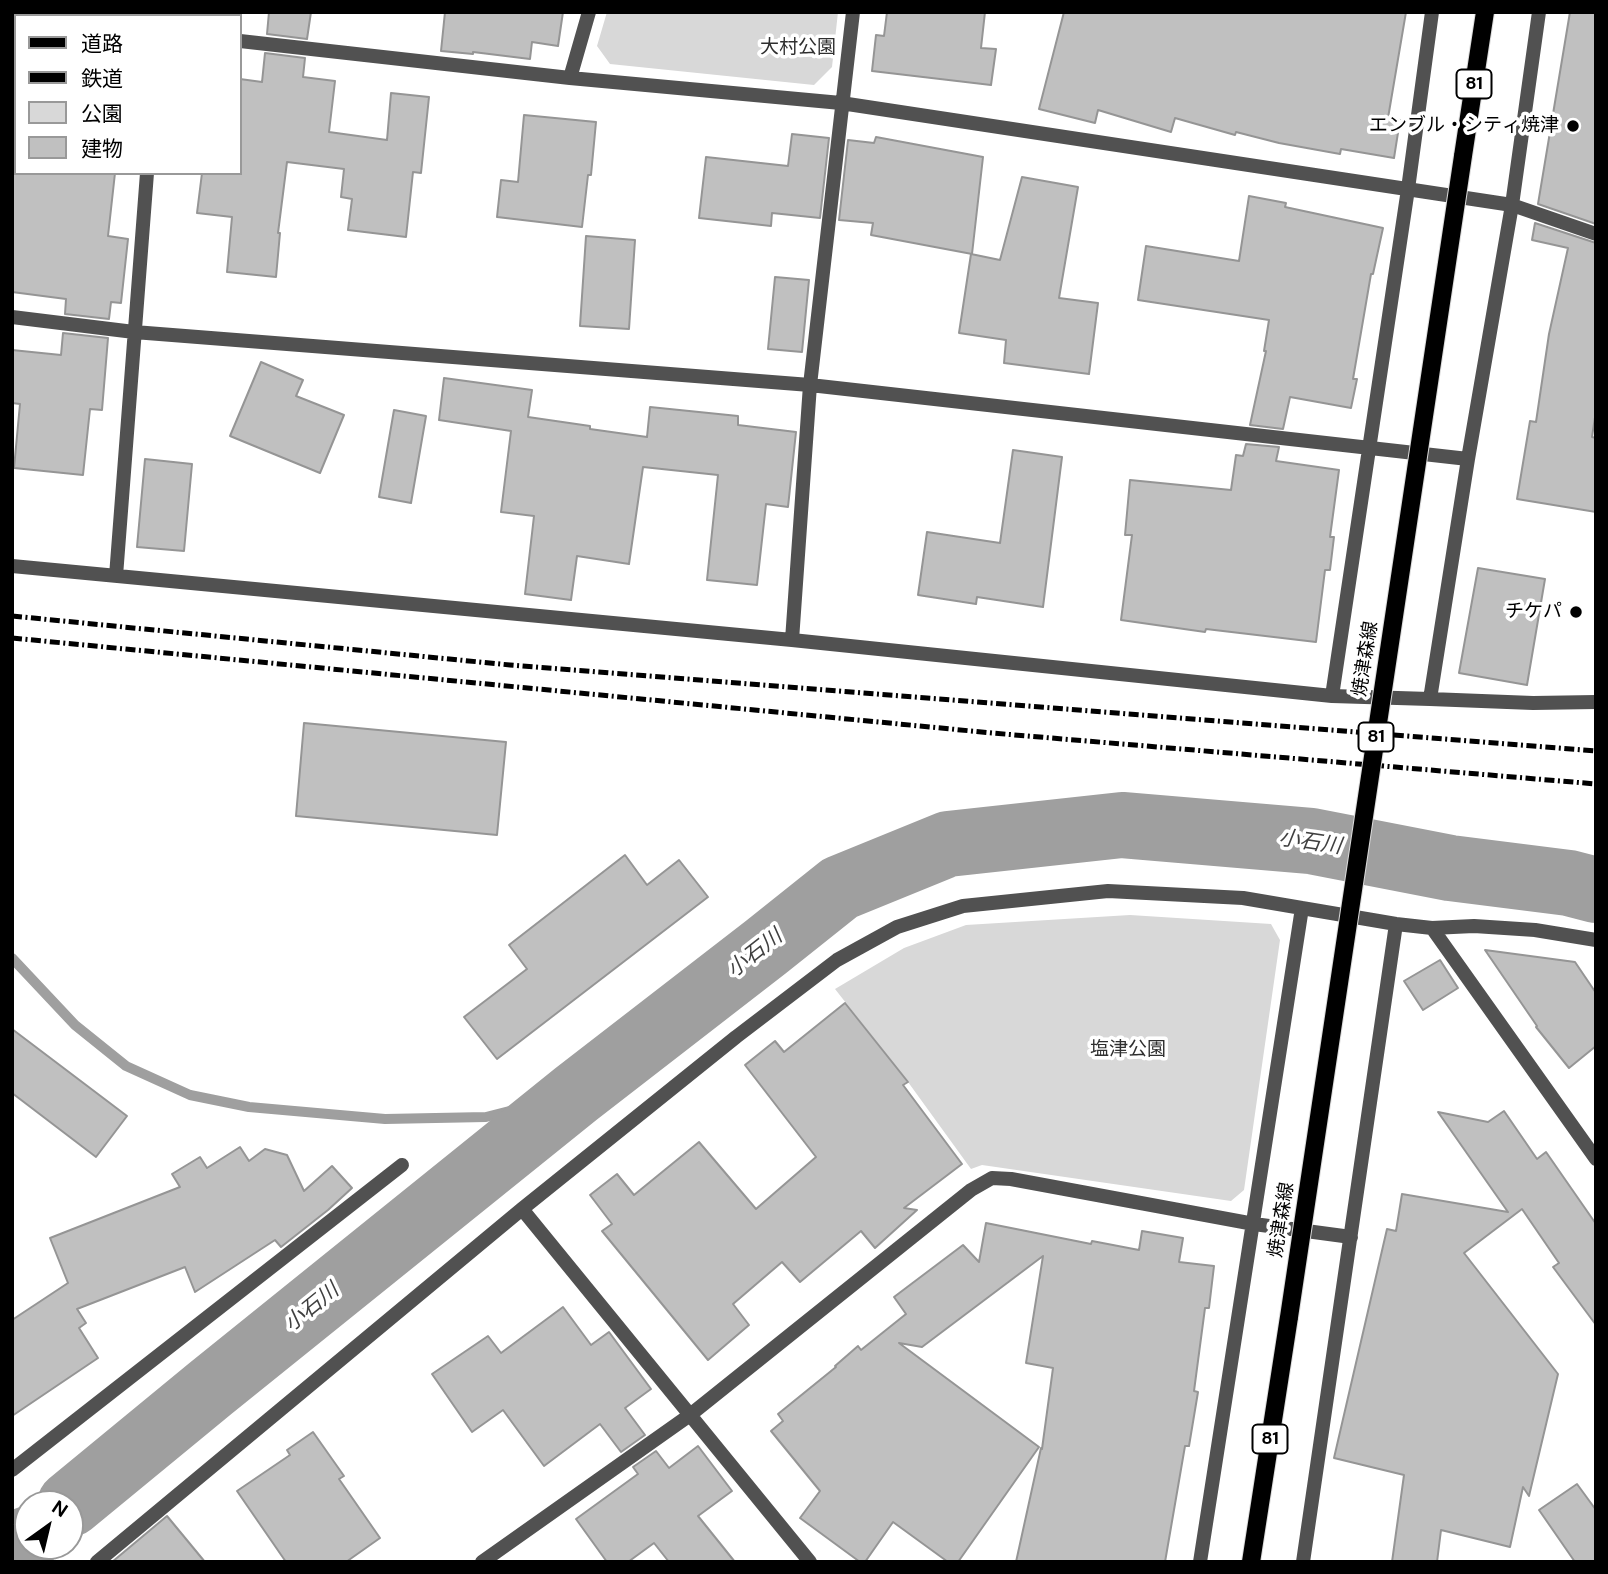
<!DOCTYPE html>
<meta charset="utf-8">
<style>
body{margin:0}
#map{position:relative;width:1608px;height:1574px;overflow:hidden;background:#fff;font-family:"DM Sans","Noto Sans JP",sans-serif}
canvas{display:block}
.frame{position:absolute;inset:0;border:14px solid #000;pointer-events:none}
.legend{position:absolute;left:14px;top:14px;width:228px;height:161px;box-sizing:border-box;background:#fff;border:2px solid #999;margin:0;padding:9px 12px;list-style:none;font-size:21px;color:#000}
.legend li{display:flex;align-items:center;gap:14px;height:35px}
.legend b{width:35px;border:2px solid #999}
.north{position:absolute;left:14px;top:1490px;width:70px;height:70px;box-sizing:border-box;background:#fff;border:2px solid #999;border-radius:50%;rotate:34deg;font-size:19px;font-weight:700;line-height:28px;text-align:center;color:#000}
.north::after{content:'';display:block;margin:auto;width:24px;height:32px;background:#000;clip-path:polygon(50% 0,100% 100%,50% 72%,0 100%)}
</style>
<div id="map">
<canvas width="1608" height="1574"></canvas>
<div class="frame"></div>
<ul class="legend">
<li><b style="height:9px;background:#000"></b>道路</li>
<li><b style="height:9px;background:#000"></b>鉄道</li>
<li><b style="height:19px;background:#d8d8d8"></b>公園</li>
<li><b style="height:19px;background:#c0c0c0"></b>建物</li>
</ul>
<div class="north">N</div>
</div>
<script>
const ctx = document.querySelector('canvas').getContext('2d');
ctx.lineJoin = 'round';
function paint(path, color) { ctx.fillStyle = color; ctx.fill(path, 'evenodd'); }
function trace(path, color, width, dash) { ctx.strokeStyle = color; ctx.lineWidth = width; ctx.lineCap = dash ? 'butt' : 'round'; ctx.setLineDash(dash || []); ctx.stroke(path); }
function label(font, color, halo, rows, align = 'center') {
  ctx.font = font + ' "DM Sans","Noto Sans JP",sans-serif'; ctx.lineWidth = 7; ctx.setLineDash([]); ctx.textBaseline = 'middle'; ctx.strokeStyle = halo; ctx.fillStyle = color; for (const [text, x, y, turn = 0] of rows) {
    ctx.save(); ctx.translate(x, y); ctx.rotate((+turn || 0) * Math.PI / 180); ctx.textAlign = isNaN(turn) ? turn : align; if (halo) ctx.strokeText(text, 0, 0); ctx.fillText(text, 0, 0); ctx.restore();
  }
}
const green = new Path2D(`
 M 607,12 L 838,12 L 832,67 L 814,85 L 610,64 L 597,46 Z
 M 1130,915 L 1271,924 L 1280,940 L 1244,1190 L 1231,1201 L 982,1165 L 971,1169 L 908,1082 L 835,989 L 904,948 L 966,925 Z`);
const stream = new Path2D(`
 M 12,958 L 75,1025 L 126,1066 L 190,1095 L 249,1107 L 385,1119 L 486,1117 L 576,1094`);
const river = new Path2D(`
 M 70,1504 L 211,1388 L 576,1094 L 766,947 L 840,888 L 948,844 L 1122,825 L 1311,841 L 1450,868 L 1569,883 L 1596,890
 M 12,1551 L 28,1539`);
const building = new Path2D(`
 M 269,12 L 311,12 L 307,39 L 267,34 Z
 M 445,12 L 563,12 L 558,46 L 532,42 L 530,59 L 473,52 L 473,54 L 441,51 Z
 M 887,12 L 985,12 L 981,48 L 996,49 L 991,85 L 872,71 L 876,35 L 884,36 Z
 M 1064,12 L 1406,12 L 1388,118 L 1400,120 L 1394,158 L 1341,149 L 1340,154 L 1279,143 L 1236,132 L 1235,135 L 1175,118 L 1171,132 L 1098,110 L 1095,123 L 1039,109 Z
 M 1570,12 L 1596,12 L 1596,224 L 1538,204 Z
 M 265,53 L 305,58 L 303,77 L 335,81 L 329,132 L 387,140 L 391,93 L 429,97 L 421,173 L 413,172 L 406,237 L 348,230 L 352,199 L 341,197 L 344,169 L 287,162 L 278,233 L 280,233 L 276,277 L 227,272 L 232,217 L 197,213 L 202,173 L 240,173 L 240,79 L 262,82 Z
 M 524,115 L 596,122 L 591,175 L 588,175 L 582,227 L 497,217 L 501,180 L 518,182 Z
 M 792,134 L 829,138 L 820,218 L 772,213 L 771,226 L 699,218 L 706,157 L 788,166 Z
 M 876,137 L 983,157 L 972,254 L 871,235 L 873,223 L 839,220 L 848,140 L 874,143 Z
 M 12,173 L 115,173 L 108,236 L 128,239 L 121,303 L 111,302 L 109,319 L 65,314 L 66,299 L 12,292 Z
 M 1022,177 L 1078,187 L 1059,298 L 1098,303 L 1089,374 L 1004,363 L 1006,340 L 959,333 L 971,254 L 1000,260 Z
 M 1249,196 L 1286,203 L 1285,207 L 1383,228 L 1373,274 L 1371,274 L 1353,379 L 1357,379 L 1351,408 L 1290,397 L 1283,429 L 1250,425 L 1266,351 L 1264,351 L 1269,320 L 1138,300 L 1146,246 L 1239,261 Z
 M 1535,223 L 1596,243 L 1596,411 L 1592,437 L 1596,438 L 1596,512 L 1517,499 L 1530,421 L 1536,422 L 1549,334 L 1568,248 L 1532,240 Z
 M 586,236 L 635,240 L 629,329 L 580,326 Z
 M 775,277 L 809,280 L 802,352 L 768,349 Z
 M 63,333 L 108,338 L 102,410 L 90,409 L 83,475 L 14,468 L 20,404 L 12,403 L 12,350 L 61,355 Z
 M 261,362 L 303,380 L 296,396 L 344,415 L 320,473 L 230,436 Z
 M 444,378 L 532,390 L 528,417 L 590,426 L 590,429 L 647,437 L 650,407 L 738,416 L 738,425 L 796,432 L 788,507 L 766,504 L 757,585 L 707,580 L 718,475 L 643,467 L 629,564 L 577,556 L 571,600 L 525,594 L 534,516 L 501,512 L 511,431 L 439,420 Z
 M 394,410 L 426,416 L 411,503 L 379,497 Z
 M 1246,444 L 1279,447 L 1276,461 L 1339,470 L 1330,537 L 1334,537 L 1330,570 L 1325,570 L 1316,642 L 1206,629 L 1205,632 L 1121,620 L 1132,535 L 1125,535 L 1130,480 L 1231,490 L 1236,455 L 1243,456 Z
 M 1013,450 L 1062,457 L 1043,607 L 977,597 L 976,604 L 918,595 L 927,532 L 1000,543 Z
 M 145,459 L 192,464 L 184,551 L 137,547 Z
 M 1478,568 L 1545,579 L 1527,685 L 1459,673 Z
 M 304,723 L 506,742 L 497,835 L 296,816 Z
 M 625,855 L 647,885 L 679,860 L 708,897 L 497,1059 L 464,1017 L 527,969 L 509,945 Z
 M 1485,950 L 1575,962 L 1596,993 L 1596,1046 L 1569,1068 L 1536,1027 L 1537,1026 Z
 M 1440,960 L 1458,988 L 1423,1010 L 1404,981 Z
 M 845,1003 L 908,1082 L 903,1085 L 962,1164 L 904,1208 L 917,1210 L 875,1248 L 861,1231 L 800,1282 L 782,1262 L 733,1304 L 749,1325 L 708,1360 L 602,1231 L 612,1224 L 590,1195 L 617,1174 L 634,1195 L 699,1142 L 756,1209 L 816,1157 L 745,1065 L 775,1041 L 784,1052 Z
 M 12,1029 L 127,1116 L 96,1157 L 12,1093 Z
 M 1504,1111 L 1537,1159 L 1546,1152 L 1596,1224 L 1596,1325 L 1553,1267 L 1559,1263 L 1522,1209 L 1464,1253 L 1558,1374 L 1529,1496 L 1523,1487 L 1510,1547 L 1441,1530 L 1437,1562 L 1392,1562 L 1404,1475 L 1334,1458 L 1387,1229 L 1396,1231 L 1402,1194 L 1508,1212 L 1438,1112 L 1488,1122 Z
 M 240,1147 L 249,1161 L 265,1149 L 287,1155 L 304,1191 L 332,1166 L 352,1188 L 328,1210 L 281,1247 L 275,1240 L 195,1292 L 185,1267 L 77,1309 L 86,1323 L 79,1328 L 98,1358 L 12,1416 L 12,1320 L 68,1283 L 50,1238 L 180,1187 L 172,1174 L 200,1157 L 207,1168 Z
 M 986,1223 L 1091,1244 L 1092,1241 L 1139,1250 L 1142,1231 L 1183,1238 L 1179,1262 L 1214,1266 L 1209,1308 L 1205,1308 L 1194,1391 L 1198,1392 L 1189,1446 L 1185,1446 L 1165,1562 L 1016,1562 L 1041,1448 L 1042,1449 L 1053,1368 L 1026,1363 L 1043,1256 L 922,1347 L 899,1343 L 1039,1447 L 958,1562 L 948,1562 L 893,1522 L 865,1562 L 860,1562 L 800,1518 L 820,1491 L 771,1431 L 783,1421 L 778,1414 L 836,1367 L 835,1366 L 858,1346 L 861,1350 L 906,1314 L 894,1297 L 963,1245 L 979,1262 Z
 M 563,1307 L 591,1345 L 609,1332 L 651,1389 L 625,1408 L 645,1435 L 621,1452 L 600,1424 L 544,1466 L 503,1410 L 472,1432 L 432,1374 L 488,1336 L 501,1353 Z
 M 313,1432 L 344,1476 L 339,1479 L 380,1538 L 346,1562 L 286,1562 L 237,1491 L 290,1455 L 287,1450 Z
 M 698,1446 L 732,1491 L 698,1516 L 735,1562 L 669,1562 L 654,1543 L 628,1562 L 607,1562 L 576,1519 L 638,1474 L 633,1467 L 656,1451 L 669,1468 Z
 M 1577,1484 L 1596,1510 L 1596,1562 L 1575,1562 L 1539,1510 Z
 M 167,1516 L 205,1562 L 112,1562 Z`);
const minor = new Path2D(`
 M 1539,12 L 1512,205 L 1468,459 L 1430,699 L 1533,703 L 1596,702
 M 12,16 L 16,17
 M 160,16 L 160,12
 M 240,41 L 570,78 L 841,103 L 1512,205 L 1596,234
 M 570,78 L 589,12
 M 12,317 L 134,332 L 810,385 L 1468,459
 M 12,566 L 792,640 L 1332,696 L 1430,699
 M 116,576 L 147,173
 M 792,640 L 810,385 L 853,12
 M 1332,696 L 1408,189 L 1432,12
 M 1432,928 L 1596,1159
 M 522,1209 L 810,1562
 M 12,1470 L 402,1165
 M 97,1562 L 522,1209 L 736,1037 L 837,960 L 897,927 L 963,906 L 1108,891 L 1243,898 L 1396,924 L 1432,928 L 1474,926 L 1535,930 L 1596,940
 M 482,1562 L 690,1415 L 971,1190 L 992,1178 L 1011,1179 L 1254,1224 L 1351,1237
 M 1200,1562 L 1302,908
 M 1303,1562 L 1396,924`);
const primary = new Path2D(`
 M 1463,156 L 1485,12
 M 1251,1562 L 1289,1317`);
const rail = new Path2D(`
 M 12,616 L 510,665 L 1596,751
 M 12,638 L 992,733 L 1596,784`);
const primaryBridge = new Path2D(`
 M 1289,1317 L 1463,156`);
const markers = [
 [1573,126,7,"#000"],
 [1576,612,7,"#000"]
];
const shields = [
 [1474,84,35],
 [1376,737,35],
 [1270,1439,35]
];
const shieldNames = [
 ["81",1474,84],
 ["81",1376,737],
 ["81",1270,1439]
];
const parkNames = [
 ["大村公園",798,48],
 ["塩津公園",1128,1050]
];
const poiNames = [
 ["エンブル・シティ焼津",1559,126],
 ["チケパ",1562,612]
];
const streetNames = [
 ["焼津森線",1366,659,-81],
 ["焼津森線",1282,1220,-81]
];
const waterNames = [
 ["小石川",1310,843,8],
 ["小石川",755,954,-38],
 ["小石川",312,1308,-39]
];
paint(green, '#d8d8d8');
trace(stream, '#9f9f9f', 10);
trace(river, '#9f9f9f', 66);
paint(building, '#c0c0c0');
trace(building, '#959595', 2);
trace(primary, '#dbdbdb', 20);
trace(minor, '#515151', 14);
trace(primary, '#000', 18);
trace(rail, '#000', 5, [10, 3.5, 2, 3.5]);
trace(primaryBridge, '#dbdbdb', 20, []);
trace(primaryBridge, '#000', 18);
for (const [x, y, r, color] of markers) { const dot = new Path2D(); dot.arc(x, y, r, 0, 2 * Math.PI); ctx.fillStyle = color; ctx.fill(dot); trace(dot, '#fff', 2.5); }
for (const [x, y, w] of shields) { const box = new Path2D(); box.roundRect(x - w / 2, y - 14.5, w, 29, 5); ctx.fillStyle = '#fff'; ctx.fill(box); trace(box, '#000', 2); }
label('bold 18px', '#000', null, shieldNames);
label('19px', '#2f2f2f', '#fff', parkNames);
label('19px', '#000', '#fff', poiNames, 'right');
label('19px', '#000', '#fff', streetNames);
label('italic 21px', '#404040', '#fff', waterNames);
</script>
